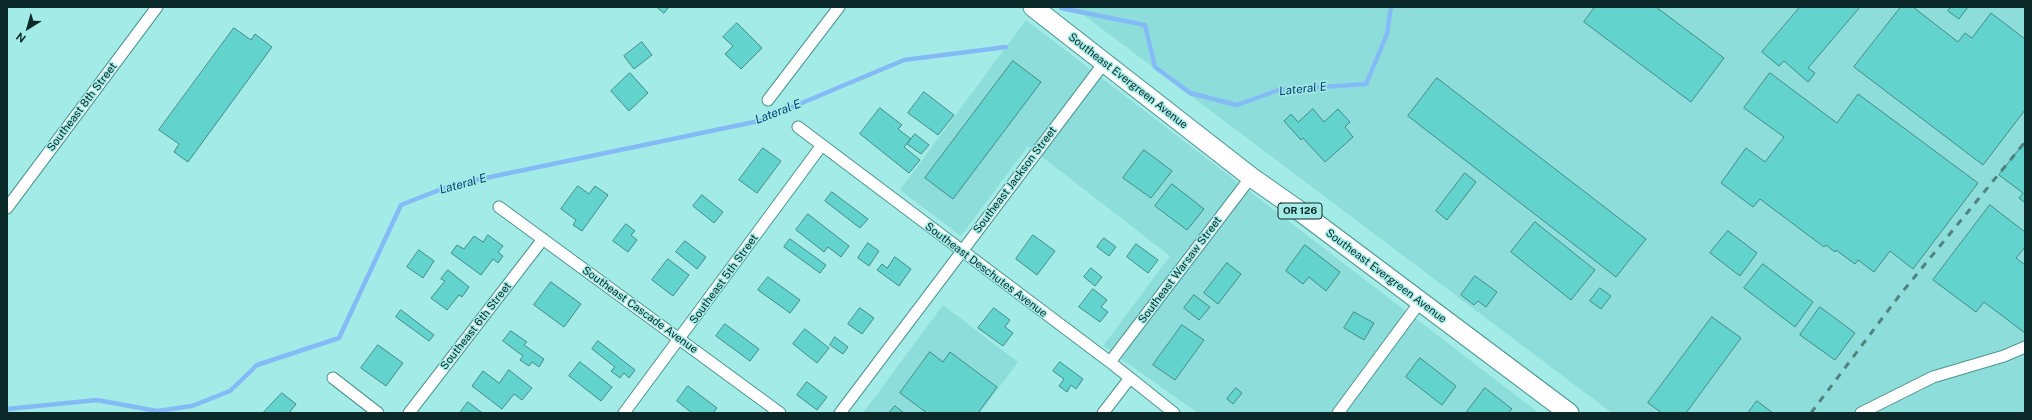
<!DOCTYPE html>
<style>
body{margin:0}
#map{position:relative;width:2032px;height:420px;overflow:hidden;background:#a3ebe7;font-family:"Public Sans",sans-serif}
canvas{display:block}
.frame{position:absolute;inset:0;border:8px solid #0a2928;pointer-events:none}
.north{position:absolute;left:8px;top:8px;width:40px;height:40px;-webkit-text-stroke:3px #a3ebe7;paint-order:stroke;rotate:217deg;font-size:11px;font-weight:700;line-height:16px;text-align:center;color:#0a2928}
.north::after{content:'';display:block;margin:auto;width:14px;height:18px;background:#0a2928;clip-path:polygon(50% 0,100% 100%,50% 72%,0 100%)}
</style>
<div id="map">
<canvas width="2032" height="420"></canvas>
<div class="frame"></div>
<div class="north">N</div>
</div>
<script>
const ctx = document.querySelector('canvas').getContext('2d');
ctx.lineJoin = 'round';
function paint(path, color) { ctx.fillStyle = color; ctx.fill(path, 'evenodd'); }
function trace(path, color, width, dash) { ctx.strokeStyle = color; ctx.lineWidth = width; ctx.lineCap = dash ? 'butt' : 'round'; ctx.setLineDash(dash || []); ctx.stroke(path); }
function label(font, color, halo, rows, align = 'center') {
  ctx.font = font + ' "Public Sans",sans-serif'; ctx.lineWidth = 3; ctx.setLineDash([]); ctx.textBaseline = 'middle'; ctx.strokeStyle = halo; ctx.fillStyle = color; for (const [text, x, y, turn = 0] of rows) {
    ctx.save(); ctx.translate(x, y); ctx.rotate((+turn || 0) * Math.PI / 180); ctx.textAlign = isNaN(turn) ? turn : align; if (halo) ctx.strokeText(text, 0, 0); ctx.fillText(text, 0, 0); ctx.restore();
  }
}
const built = new Path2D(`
 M 1073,7 L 2025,7 L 2025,413 L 1612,413 Z
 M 1026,20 L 1539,413 L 1198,413 L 1103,346 L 1170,256 L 1028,146 L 961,236 L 900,190 Z
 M 943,305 L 1018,362 L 980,413 L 863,413 Z`);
const stream = new Path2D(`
 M 1061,8 L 1145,25 L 1155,67 L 1190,93 L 1237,105 L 1279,90 L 1366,84 L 1387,34 L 1391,7
 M 7,409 L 97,400 L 157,411 L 192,406 L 230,391 L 257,365 L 339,338 L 401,205 L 452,185 L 759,121 L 904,60 L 1006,47`);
const building = new Path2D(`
 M 657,7 L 669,7 L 664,13 Z
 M 1595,7 L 1656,7 L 1724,58 L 1691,102 L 1584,22 Z
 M 1800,7 L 1860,7 L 1808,68 L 1815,73 L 1808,82 L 1784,61 L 1779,66 L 1762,52 Z
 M 1901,7 L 1913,7 L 1958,42 L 1965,33 L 1972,38 L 1991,13 L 2025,39 L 2025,110 L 1983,165 L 1854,67 Z
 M 1951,7 L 1968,7 L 1959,19 L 1948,11 Z
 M 737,23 L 762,48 L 741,69 L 725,54 L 733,46 L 723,37 Z
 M 234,28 L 251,40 L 255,34 L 272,47 L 188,162 L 174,152 L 179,144 L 159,130 Z
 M 642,42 L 652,55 L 634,69 L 624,56 Z
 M 1013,61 L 1041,82 L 953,199 L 925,178 Z
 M 630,73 L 648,93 L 629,111 L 611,91 Z
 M 1770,73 L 1837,123 L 1858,94 L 1978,183 L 1913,269 L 1890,251 L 1874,272 L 1858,260 L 1855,264 L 1836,250 L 1835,252 L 1826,245 L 1824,247 L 1760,199 L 1753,207 L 1721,183 L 1746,148 L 1765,162 L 1784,137 L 1744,108 Z
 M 1437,78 L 1646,239 L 1616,277 L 1408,116 Z
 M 924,92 L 954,115 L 938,135 L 908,113 Z
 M 880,108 L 902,125 L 898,129 L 911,139 L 904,147 L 920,160 L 909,173 L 860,134 Z
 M 1313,109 L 1324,122 L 1338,109 L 1350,122 L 1345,127 L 1353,137 L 1325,162 L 1303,138 L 1301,140 L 1284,121 L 1291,114 L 1298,122 Z
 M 915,134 L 929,145 L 921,154 L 907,144 Z
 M 2025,142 L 2025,203 L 2019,198 L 2023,193 L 1999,175 Z
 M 763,148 L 781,161 L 757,193 L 739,180 Z
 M 1144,150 L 1172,171 L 1151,198 L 1123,178 Z
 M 1465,173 L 1476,182 L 1447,220 L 1436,211 Z
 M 1172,184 L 1204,209 L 1187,230 L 1155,206 Z
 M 578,186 L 589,194 L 595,186 L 608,195 L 582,231 L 573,225 L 576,220 L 561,209 Z
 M 832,192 L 868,219 L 860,228 L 825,201 Z
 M 702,195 L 723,212 L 714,223 L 693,206 Z
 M 1990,205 L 2025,232 L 2025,247 L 2016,258 L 2025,265 L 2025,333 L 1984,302 L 1976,312 L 1933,280 Z
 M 808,214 L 849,246 L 841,257 L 828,247 L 824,252 L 796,230 Z
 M 1535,222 L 1595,270 L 1571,300 L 1511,252 Z
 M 626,224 L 635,231 L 631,235 L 637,240 L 628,252 L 613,241 Z
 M 1728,231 L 1757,253 L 1740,276 L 1710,253 Z
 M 488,235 L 503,246 L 498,252 L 503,256 L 498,263 L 493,259 L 481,275 L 451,253 L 457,245 L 464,249 L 474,236 L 483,242 Z
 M 1033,235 L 1055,251 L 1037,275 L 1016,259 Z
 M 1104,238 L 1116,247 L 1109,256 L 1097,247 Z
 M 790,239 L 826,265 L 820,273 L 784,247 Z
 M 685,241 L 706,257 L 697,269 L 676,252 Z
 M 868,243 L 879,251 L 869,266 L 858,258 Z
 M 1136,244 L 1158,260 L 1148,273 L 1127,257 Z
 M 1305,245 L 1340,272 L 1326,291 L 1309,277 L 1303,284 L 1286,271 Z
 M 419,250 L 434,261 L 423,278 L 407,267 Z
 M 895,257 L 911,269 L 899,286 L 877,270 L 882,264 L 887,268 Z
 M 668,259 L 689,275 L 673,296 L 652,280 Z
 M 1227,263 L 1241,274 L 1218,304 L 1204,293 Z
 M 1763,264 L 1813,302 L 1795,327 L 1744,288 Z
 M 1091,268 L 1102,277 L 1095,286 L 1084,277 Z
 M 448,270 L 469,287 L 462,297 L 459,295 L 447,310 L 431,298 L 445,281 L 441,279 Z
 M 1475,276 L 1497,292 L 1486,307 L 1478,301 L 1474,305 L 1461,295 Z
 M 768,277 L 800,300 L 790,313 L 758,290 Z
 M 551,282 L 581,304 L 564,327 L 534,305 Z
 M 1600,288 L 1611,296 L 1601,309 L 1590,301 Z
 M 1093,289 L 1107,300 L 1101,307 L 1108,312 L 1100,322 L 1079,307 Z
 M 1194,295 L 1210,307 L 1199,320 L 1184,308 Z
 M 1820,307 L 1855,333 L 1835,360 L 1800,335 Z
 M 860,308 L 874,318 L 862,334 L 848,324 Z
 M 994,308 L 1010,320 L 1005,327 L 1013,333 L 1003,346 L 978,328 Z
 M 401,310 L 434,335 L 429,341 L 396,317 Z
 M 1354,312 L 1374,323 L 1364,340 L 1344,328 Z
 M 1712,317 L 1741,338 L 1686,413 L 1662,413 L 1648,403 Z
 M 725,324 L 759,349 L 750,361 L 716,336 Z
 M 1182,325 L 1204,340 L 1175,380 L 1153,365 Z
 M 805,329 L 829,348 L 817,363 L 793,344 Z
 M 511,331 L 527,342 L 524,345 L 544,359 L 539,367 L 532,362 L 529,366 L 520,360 L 523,356 L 503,341 Z
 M 835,337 L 848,347 L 843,354 L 830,345 Z
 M 598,341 L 635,370 L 629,378 L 624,373 L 620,378 L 611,371 L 615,367 L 592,349 Z
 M 378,345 L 403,363 L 386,386 L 361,368 Z
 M 930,352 L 943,362 L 950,352 L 997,387 L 978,413 L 927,413 L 900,393 Z
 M 1420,358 L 1456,386 L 1442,405 L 1406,377 Z
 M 580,362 L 612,387 L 601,401 L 569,376 Z
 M 1060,362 L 1083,379 L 1076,389 L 1071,385 L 1067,392 L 1059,386 L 1064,379 L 1053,371 Z
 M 509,370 L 532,388 L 522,400 L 514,394 L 502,409 L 472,386 L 483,371 L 499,383 Z
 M 807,382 L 827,397 L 817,410 L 797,395 Z
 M 688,386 L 717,408 L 713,413 L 692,413 L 677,401 Z
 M 1236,388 L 1242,393 L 1233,404 L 1227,399 Z
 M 1485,388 L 1512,409 L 1508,413 L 1466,413 Z
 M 282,393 L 296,404 L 289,413 L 263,413 Z
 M 1757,401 L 1773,413 L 1748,413 Z
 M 468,402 L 481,412 L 480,413 L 460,413 Z
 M 895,406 L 904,413 L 889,413 Z`);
const minor = new Path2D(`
 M 768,100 L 839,7
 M 798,127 L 1110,362 L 1174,413
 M 499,207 L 780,413
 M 7,208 L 157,7
 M 1110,362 L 1251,177
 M 333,378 L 378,413
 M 409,413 L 543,239
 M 624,413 L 822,145
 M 840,413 L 1104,63
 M 1103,413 L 1130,378
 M 1338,413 L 1420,302
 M 1861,413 L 1933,377 L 2004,356 L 2025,347`);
const trunk = new Path2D(`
 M 1033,7 L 1251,177 L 1301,212 L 1569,413`);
const rail = new Path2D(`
 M 1811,413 L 1899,296 L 2025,142`);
const shields = [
 [1300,211,44]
];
const shieldNames = [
 ["OR 126",1300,211]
];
const streetNames = [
 ["Southeast Evergreen Avenue",1128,81,38],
 ["Southeast 8th Street",82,107,-53],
 ["Southeast Jackson Street",1015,180,-53],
 ["Southeast Deschutes Avenue",986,270,37],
 ["Southeast Warsaw Street",1180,270,-53],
 ["Southeast Evergreen Avenue",1386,276,37],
 ["Southeast 5th Street",724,279,-54],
 ["Southeast Cascade Avenue",640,310,36],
 ["Southeast 6th Street",476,326,-52]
];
const waterNames = [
 ["Lateral E",1303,89,-6],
 ["Lateral E",778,112,-21],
 ["Lateral E",463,184,-15]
];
paint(built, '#8ddedb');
trace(stream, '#84bbf6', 4.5);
paint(building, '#63d3ce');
trace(building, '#438b87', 1);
trace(minor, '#4d9491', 13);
trace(trunk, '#4d9491', 21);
trace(minor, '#fff', 11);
trace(trunk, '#fff', 19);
trace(rail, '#50827f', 3, [7, 7]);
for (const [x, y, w] of shields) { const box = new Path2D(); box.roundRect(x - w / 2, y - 8, w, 16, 3); ctx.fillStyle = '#a3ebe7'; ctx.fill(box); trace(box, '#0a2928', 1); }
label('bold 10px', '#0a2928', null, shieldNames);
label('11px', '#0a2928', '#a3ebe7', streetNames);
label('italic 12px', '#024075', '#a3ebe7', waterNames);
</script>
